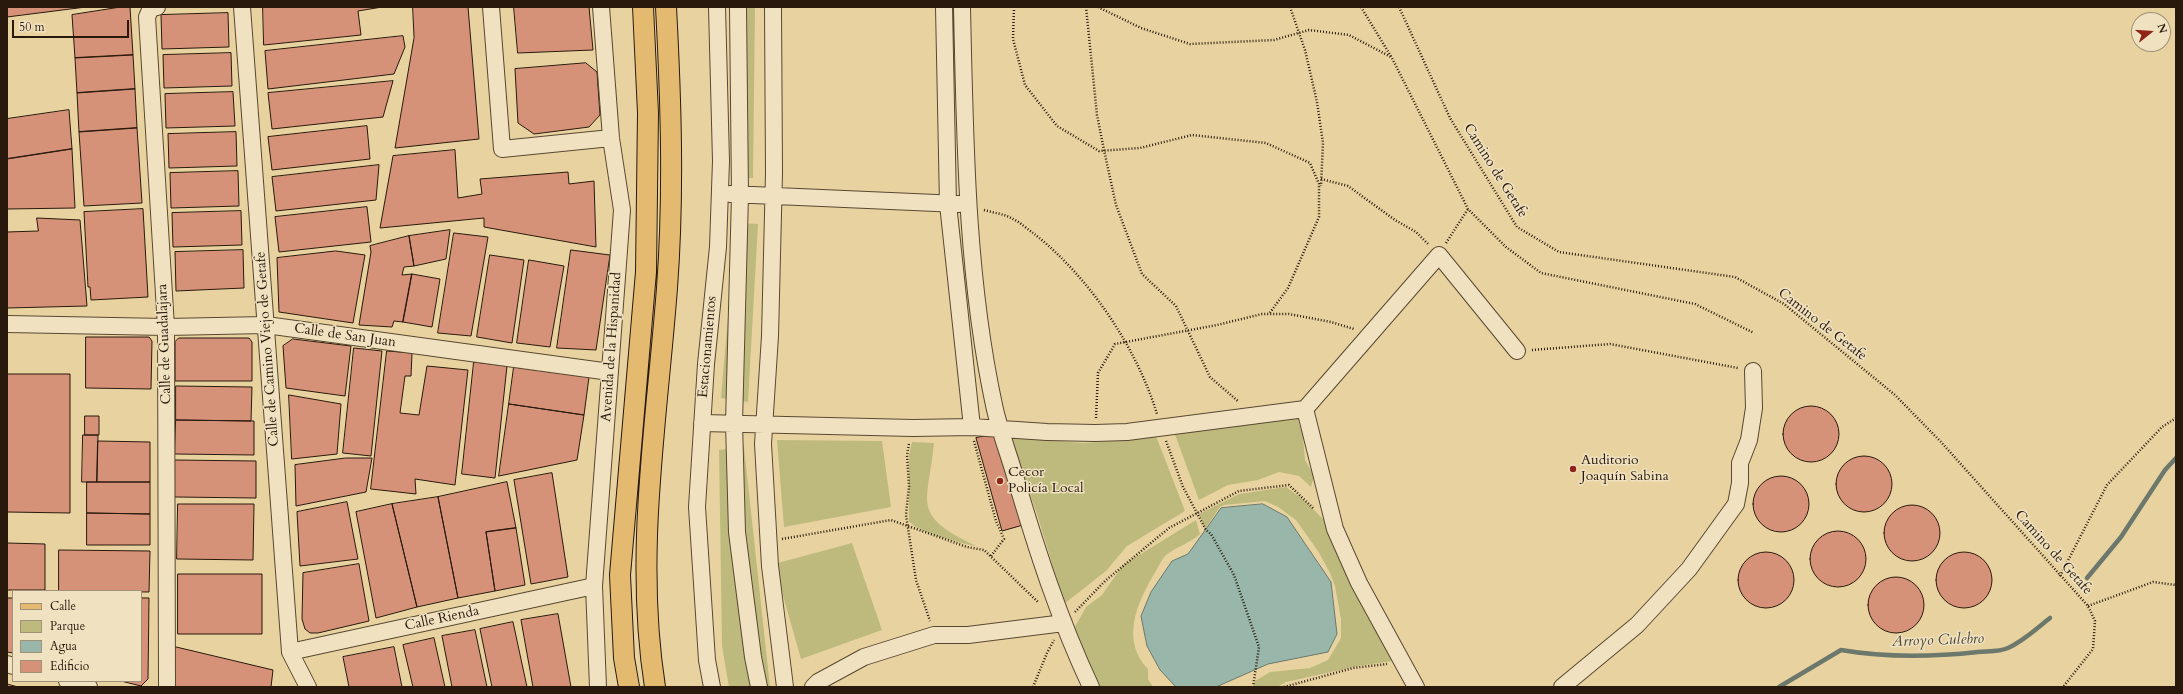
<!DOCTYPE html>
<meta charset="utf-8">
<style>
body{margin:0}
#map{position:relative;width:2183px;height:694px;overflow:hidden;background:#e8d3a0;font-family:Cardo,serif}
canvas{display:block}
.frame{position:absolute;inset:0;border:8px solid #29190c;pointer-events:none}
.legend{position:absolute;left:12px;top:590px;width:130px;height:92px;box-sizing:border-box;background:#f0e2c1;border:1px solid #a09279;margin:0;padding:5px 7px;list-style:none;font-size:12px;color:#29190c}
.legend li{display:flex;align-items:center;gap:8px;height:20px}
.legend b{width:20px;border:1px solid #a09279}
.north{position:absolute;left:2131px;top:12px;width:40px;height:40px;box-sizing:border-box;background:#f0e2c1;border:1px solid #a09279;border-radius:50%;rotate:73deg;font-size:11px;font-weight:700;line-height:16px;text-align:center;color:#29190c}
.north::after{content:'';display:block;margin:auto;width:14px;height:18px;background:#8f2418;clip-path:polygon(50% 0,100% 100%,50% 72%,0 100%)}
.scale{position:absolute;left:12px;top:20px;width:117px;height:18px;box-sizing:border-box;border:2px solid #29190c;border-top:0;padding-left:5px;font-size:12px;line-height:14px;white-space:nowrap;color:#29190c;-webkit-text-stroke:3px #f0e2c1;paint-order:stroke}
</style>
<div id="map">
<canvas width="2183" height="694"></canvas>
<div class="frame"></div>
<ul class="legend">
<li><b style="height:5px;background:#e4ba70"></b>Calle</li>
<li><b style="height:11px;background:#beba7e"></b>Parque</li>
<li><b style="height:11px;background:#98b7aa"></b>Agua</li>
<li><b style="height:11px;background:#d59278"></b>Edificio</li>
</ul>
<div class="north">N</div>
<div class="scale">50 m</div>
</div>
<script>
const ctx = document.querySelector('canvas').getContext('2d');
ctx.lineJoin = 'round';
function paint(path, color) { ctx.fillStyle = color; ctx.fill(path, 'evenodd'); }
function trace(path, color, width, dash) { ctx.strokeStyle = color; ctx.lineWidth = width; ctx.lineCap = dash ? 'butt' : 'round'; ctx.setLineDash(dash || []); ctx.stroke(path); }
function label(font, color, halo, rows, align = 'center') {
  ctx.font = font + ' Cardo,serif'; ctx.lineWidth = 3; ctx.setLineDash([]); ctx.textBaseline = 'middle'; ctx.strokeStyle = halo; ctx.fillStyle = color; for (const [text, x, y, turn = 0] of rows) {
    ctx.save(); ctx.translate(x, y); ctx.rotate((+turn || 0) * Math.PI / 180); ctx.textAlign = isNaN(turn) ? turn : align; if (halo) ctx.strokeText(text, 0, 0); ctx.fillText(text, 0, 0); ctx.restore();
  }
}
const green = new Path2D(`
 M 734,7 L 755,7 L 753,178 L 732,178 Z
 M 736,223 L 758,224 L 748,402 L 721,398 Z
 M 1297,416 L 1303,437 L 1305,460 L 1314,476 L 1311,487 L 1299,476 L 1279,472 L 1258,480 L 1228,485 L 1199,500 L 1174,432 Z
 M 1156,436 L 1185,511 L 1127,546 L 1106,571 L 1064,604 L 1038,517 L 1010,437 L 1082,443 L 1116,441 Z
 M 777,440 L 882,441 L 891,507 L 784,527 Z
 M 912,442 L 934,443 C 928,505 910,514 976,546 C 962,544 916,532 909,521 L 909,455 Z
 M 744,447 L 770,687 L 729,687 L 722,646 L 719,450 Z
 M 1286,487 L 1304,500 L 1331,527 L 1399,660 L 1358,666 L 1286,682 L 1277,687 L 1253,687 L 1255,681 L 1270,672 L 1310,668 L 1328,660 L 1341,638 L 1341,619 L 1335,586 L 1330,573 L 1318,551 L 1296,520 L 1278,507 L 1265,501 L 1224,505 L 1220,507 L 1205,529 L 1199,514 L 1239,494 Z
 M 1196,520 L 1200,534 C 1190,543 1176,547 1166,555 C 1161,560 1157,570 1153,576 C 1136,605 1121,641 1148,669 L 1148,679 L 1153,687 L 1098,687 L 1072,632 L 1086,607 L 1102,595 L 1123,565 Z
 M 852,543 L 882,630 L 801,659 L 774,564 Z`);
const water = new Path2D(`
 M 1263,504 L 1287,517 L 1331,582 L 1337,634 L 1328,652 L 1268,664 L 1216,687 L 1176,687 L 1160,670 L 1147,646 L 1141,616 L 1151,592 L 1172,561 L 1188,554 L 1221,508 Z`);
const stream = new Path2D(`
 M 2087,578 L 2121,537 L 2165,470 L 2176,458
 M 1779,687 L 1841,650 C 1887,658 1932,657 1978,652 C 1987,651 1999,652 2008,648 C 2024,641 2036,629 2050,618`);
const building = new Path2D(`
 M 7,7 L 86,7 L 7,17 Z
 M 121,7 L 130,7 L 133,55 L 75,58 L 72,15 Z
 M 263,7 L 382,7 L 358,11 L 361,35 L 264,45 Z
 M 413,7 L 468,7 L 479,139 L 395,148 L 414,38 Z
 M 514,7 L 589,7 L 593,50 L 518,53 Z
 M 228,13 L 229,47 L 162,49 L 161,15 Z
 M 403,36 L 405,47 L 394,74 L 268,89 L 265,51 Z
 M 231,53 L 232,86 L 164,88 L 163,55 Z
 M 133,55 L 135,89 L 77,93 L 75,58 Z
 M 586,63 L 597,72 L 600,115 L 589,127 L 534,134 L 518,123 L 515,69 Z
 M 393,81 L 383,117 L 272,129 L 268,93 Z
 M 135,89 L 137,128 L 79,132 L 77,93 Z
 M 233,92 L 235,126 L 166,128 L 165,94 Z
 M 69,110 L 72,149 L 7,159 L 7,119 Z
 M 367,126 L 370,159 L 272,170 L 268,137 Z
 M 137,128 L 142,203 L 84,206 L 79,132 Z
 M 236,132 L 237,166 L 169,168 L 168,134 Z
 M 72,149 L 75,208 L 7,209 L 7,159 Z
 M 455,150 L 458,198 L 482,194 L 480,179 L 568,172 L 569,184 L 594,181 L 596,247 L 484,227 L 484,218 L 380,228 L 393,156 Z
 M 379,165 L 376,200 L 276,211 L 272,177 Z
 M 238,171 L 239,206 L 171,208 L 170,173 Z
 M 367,207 L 371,242 L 279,252 L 275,217 Z
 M 143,209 L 148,297 L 91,300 L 90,287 L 88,287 L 84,212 Z
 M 241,211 L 242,245 L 173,247 L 172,213 Z
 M 37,218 L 80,220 L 87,306 L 7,308 L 7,232 L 38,231 Z
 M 450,230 L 446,259 L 414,266 L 409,236 Z
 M 454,233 L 488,237 L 471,336 L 438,333 Z
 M 409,236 L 414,266 L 404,267 L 402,275 L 412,274 L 403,322 L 394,321 L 392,327 L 359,325 L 371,252 L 370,246 Z
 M 243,250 L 244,288 L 176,291 L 175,252 Z
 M 571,250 L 610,255 L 596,350 L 557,348 Z
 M 336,251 L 365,255 L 353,323 L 279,312 L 277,258 Z
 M 490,255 L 524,260 L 512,343 L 477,337 Z
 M 529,260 L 564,266 L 550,347 L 517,343 Z
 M 412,274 L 440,279 L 432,327 L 403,322 Z
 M 86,337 L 149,337 L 152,341 L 151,389 L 86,388 Z
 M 179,338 L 249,338 L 252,342 L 252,381 L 175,381 L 175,342 Z
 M 293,339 L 351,346 L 345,396 L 286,388 L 283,346 Z
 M 354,348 L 382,351 L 371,456 L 343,453 Z
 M 387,351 L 412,353 L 411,376 L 405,376 L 400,413 L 419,415 L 427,366 L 468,370 L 455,485 L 415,479 L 416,494 L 371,489 Z
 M 474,362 L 507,366 L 495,478 L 462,474 Z
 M 514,367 L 589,377 L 584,415 L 509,404 Z
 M 7,374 L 70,374 L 70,513 L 7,512 Z
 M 176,386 L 252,387 L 251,421 L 176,420 Z
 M 289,395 L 341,404 L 337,454 L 292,459 Z
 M 509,404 L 584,415 L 577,460 L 499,476 Z
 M1783 434a28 28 0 1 1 56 0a28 28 0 1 1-56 0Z
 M 85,416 L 99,416 L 99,435 L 85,435 Z
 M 176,420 L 254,421 L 254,455 L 175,454 Z
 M 998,434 L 1023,525 L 1002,531 L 976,438 Z
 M 83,435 L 98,435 L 97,482 L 82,482 Z
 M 98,441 L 150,442 L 150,482 L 97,482 Z
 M1836 484a28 28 0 1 1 56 0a28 28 0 1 1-56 0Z
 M 346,458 L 372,458 L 366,492 L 296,506 L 295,465 Z
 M 175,460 L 256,461 L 256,498 L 175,497 Z
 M 552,473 L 568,577 L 531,584 L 514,480 Z
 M1753 504a28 28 0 1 1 56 0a28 28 0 1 1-56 0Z
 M 87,482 L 150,482 L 150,514 L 87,513 Z
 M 507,482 L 516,528 L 486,532 L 495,591 L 458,598 L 438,497 Z
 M 438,497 L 458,598 L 417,607 L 392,504 Z
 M 347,502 L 358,559 L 300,566 L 297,512 Z
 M 178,504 L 254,504 L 253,560 L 177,559 Z
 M 392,504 L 417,607 L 376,618 L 356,512 Z
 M1884 533a28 28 0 1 1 56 0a28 28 0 1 1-56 0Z
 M 87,513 L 150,514 L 150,545 L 87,545 Z
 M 516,528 L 525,585 L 495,591 L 486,532 Z
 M1810 559a28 28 0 1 1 56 0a28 28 0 1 1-56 0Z
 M 7,543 L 45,544 L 45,590 L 7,590 Z
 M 59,550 L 150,551 L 149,592 L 59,591 Z
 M1936 580a28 28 0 1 1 56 0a28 28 0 1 1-56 0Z
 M1738 580a28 28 0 1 1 56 0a28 28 0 1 1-56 0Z
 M 359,564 L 369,621 L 318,633 L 310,633 L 305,629 L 302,619 L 303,573 Z
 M 178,574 L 262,574 L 262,634 L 178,634 Z
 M1868 605a28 28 0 1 1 56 0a28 28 0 1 1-56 0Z
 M 7,598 L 13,598 L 13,653 L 7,652 Z
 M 141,598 L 149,598 L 148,679 L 141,686 L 121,681 L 141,681 Z
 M 558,614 L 571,687 L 533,687 L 521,620 Z
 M 513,622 L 527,687 L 492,687 L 480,629 Z
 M 475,630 L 487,687 L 452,687 L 442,636 Z
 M 434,638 L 445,687 L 413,687 L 403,645 Z
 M 172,646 L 273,670 L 271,687 L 173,687 Z
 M 394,647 L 402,687 L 349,687 L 343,657 Z
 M 7,684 L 18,687 L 7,687 Z`);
const path = new Path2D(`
 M 1014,7 L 1013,39 L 1025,85 L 1057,126 L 1099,151 L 1140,148 L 1192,135 L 1266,143 L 1310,163 L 1319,184 L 1319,217 L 1288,288 L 1269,314
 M 1086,7 L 1097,115 L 1104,150 L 1116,205 L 1142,274 L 1176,306 L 1210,377 L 1239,402
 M 1098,7 L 1141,28 L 1190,44 L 1274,40 L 1309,30 L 1349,35 L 1391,57
 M 1290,7 L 1305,50 L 1317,102 L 1323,143 L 1321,186
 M 1361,7 L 1392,58 L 1468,209 L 1506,247 L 1541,273 L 1695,304 L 1754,333
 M 1399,7 L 1450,118 L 1517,227 L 1559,252 L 1735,277 L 1784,304 L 1895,395 L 1941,442 L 2088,606 L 2095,621 L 2093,649 L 2063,687
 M 1321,179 L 1348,186 L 1395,220 L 1416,232 L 1428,244
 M 984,210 C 994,213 1005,214 1013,219 C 1020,222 1027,229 1033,233 C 1088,275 1137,348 1157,414
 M 1446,243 L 1468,209
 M 1532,350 L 1610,344 L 1738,368
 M 1096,418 L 1098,373 L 1115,344 L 1217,325 L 1262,314 L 1289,314 L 1331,322 L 1354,329
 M 974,441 L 996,521 L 1004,539 L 991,556
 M 1166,441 L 1183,487 L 1206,530 L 1211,534 L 1234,575 L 1259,647 L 1253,687
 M 909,444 L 907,455 L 909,486 L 906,515 L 916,580 L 930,621
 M 782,539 L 891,520 L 967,547 L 984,550 L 1039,603
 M 2060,576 L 2107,485 L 2162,427 L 2176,418
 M 2088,606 L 2153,582 L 2176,585
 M 1075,612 L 1105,581 L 1169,528 L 1239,491 L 1289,485 L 1313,508
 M 1033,687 L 1047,653 L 1054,640
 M 1284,687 L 1353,668 L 1387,664`);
const minor = new Path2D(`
 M 157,7 L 151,8 L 147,17 L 166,327 L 167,687
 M 242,7 L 290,652 L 308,687
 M 491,7 L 502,149 L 611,138
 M 738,7 L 740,195 L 734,423 L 737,532 L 753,657 L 759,687
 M 773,7 L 774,173 L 770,336 L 763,444 L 770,566 L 785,687
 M 944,7 L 948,204 L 972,427
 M 962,7 C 965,139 966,275 994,405 C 999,429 1008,452 1015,476 C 1036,548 1059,619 1091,687
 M 730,194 L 959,204
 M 7,324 L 166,327 L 266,325 L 610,372
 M 1305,409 L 1335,529 L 1359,583 L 1416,687
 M 702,423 L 913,428 L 972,427 L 1047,432 L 1095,433 L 1127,432 L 1305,409 L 1439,255 L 1517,351
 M 290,652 L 594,586
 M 7,664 L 13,666
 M 67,681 L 89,687
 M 598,687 L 594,586 L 622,210 L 611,138 L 601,7
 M 712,687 L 707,660 L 697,507 L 706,364 L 718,247 L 721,161 L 717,7
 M 813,687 L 818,682 L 864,657 L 934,635 L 968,635 L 1064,623
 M 1562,687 L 1637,625 L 1689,569 L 1736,504 L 1740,483 L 1740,463 L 1749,440 L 1754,408 L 1753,371`);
const major = new Path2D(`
 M 629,687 L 624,658 L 620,575 L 646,272 L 648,113 L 643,7
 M 655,687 C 634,554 657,421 667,288 C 674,194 671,101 666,7`);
const markers = [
 [1573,469,4,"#8f2418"],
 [1000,481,4,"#8f2418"]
];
const streetNames = [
 ["Camino de Getafe",1495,171,58],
 ["Camino de Getafe",1822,325,38],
 ["Calle de San Juan",345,336,8],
 ["Calle de Guadalajara",165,344,-92],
 ["Avenida de la Hispanidad",612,347,-86],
 ["Estacionamientos",708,347,-85],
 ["Calle de Camino Viejo de Getafe",268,349,-94],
 ["Camino de Getafe",2053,553,48],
 ["Calle Rienda",442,619,-12]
];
const poiNames = [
 ["Auditorio",1581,461],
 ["Joaquín Sabina",1581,477],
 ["Cecor",1008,473],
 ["Policía Local",1008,489]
];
const waterNames = [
 ["Arroyo Culebro",1938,641,-2]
];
paint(green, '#beba7e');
paint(water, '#98b7aa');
trace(water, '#6c786b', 1);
trace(stream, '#6c786b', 4.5);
paint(building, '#d59278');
trace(building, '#29190c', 1);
trace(minor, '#594831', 18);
trace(major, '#29190c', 22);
trace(path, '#29190c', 2.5, [1, 2]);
trace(minor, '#f0e2c1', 16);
trace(major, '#e4ba70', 20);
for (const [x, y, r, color] of markers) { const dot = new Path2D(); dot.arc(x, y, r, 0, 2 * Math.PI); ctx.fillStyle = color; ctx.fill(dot); trace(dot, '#f0e2c1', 1.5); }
label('14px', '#29190c', '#f0e2c1', streetNames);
label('14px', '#29190c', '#f0e2c1', poiNames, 'left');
label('italic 15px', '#4a483b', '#f0e2c1', waterNames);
</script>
